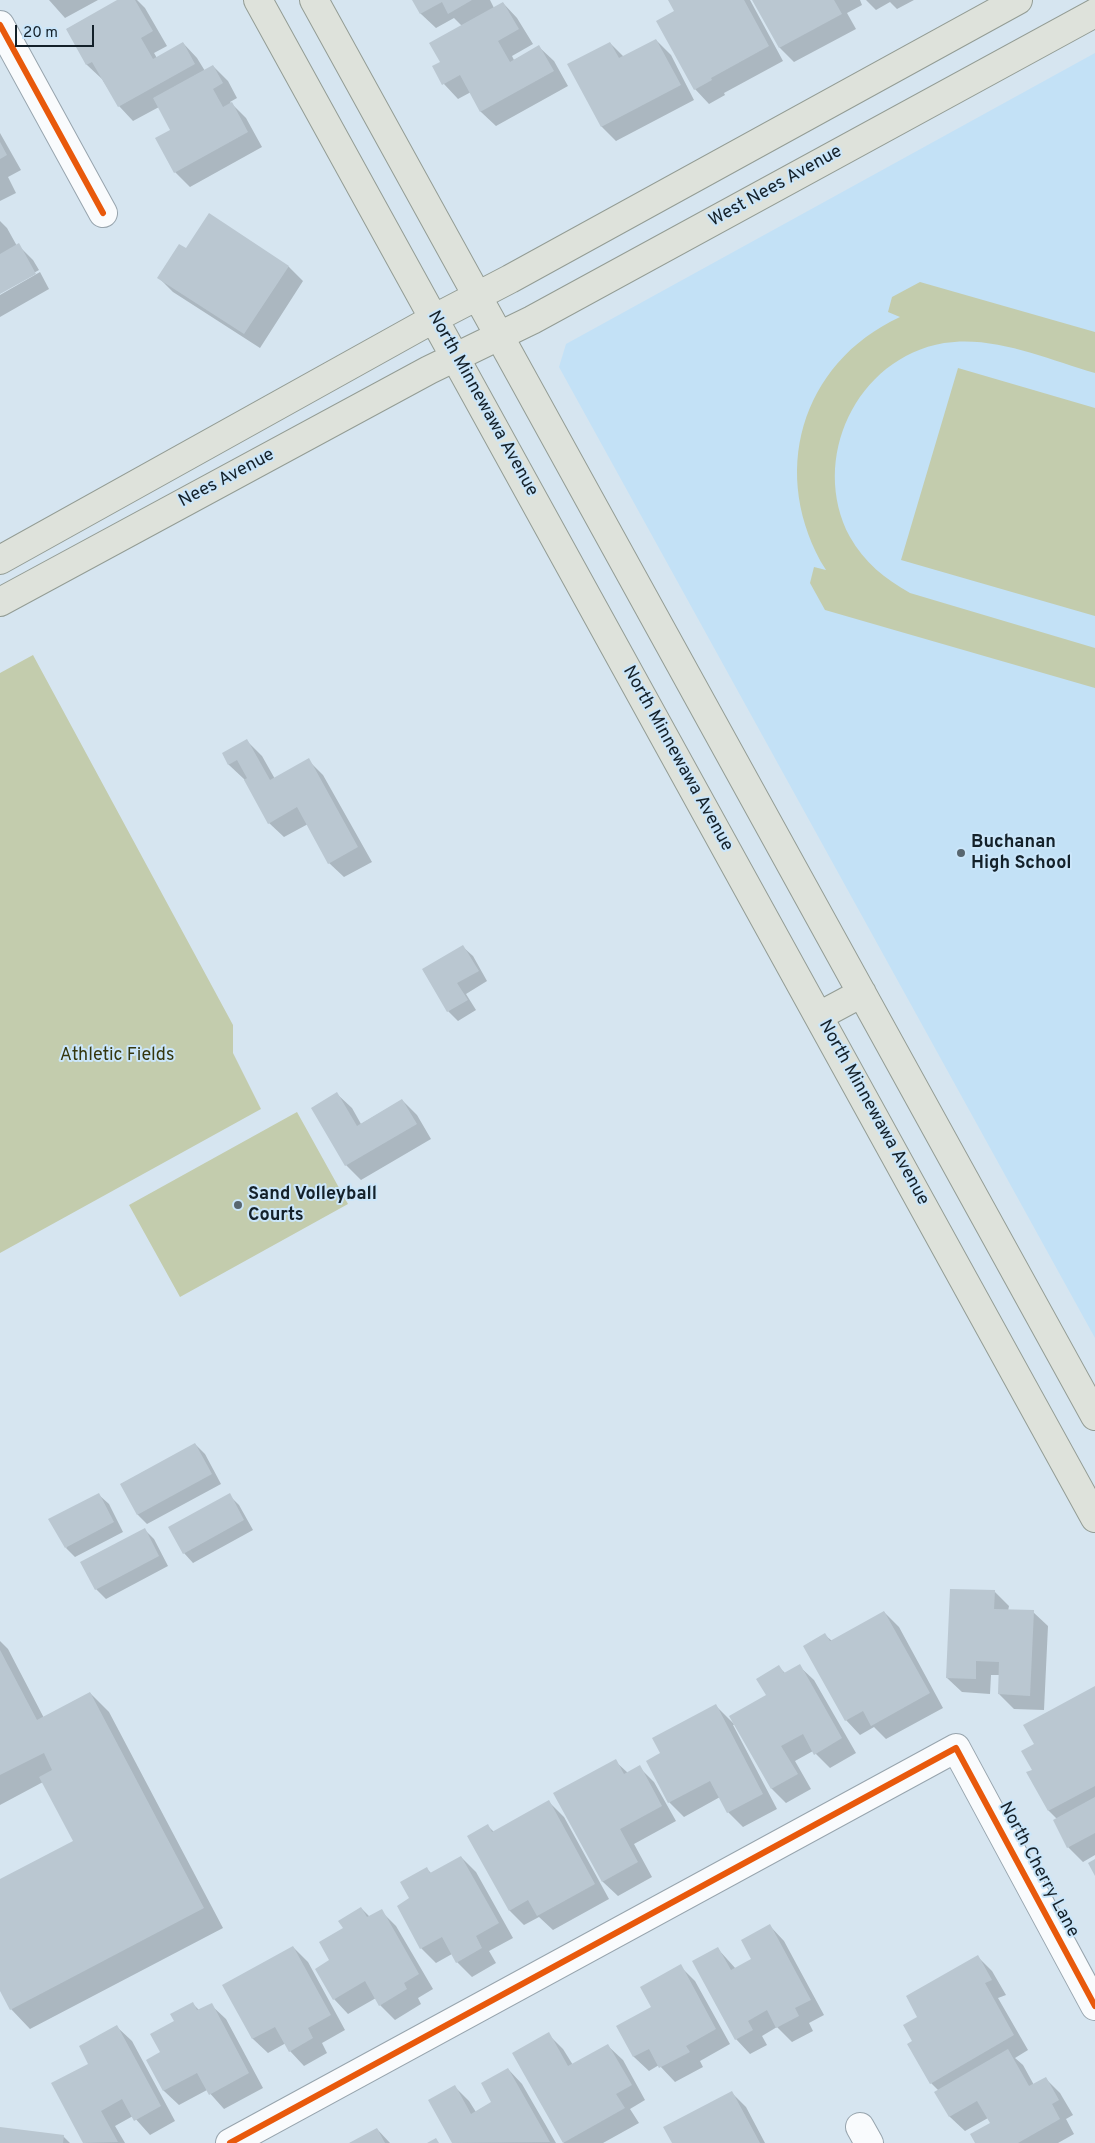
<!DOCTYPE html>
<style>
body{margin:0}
#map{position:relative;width:1095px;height:2143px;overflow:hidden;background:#d6e5f0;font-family:Overpass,sans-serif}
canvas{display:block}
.scale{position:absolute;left:15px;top:25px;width:79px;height:22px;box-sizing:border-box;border:2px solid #14212a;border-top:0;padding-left:6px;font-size:15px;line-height:18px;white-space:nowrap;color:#14212a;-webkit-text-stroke:4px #cbe6fa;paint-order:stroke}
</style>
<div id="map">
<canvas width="1095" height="2143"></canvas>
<div class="scale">20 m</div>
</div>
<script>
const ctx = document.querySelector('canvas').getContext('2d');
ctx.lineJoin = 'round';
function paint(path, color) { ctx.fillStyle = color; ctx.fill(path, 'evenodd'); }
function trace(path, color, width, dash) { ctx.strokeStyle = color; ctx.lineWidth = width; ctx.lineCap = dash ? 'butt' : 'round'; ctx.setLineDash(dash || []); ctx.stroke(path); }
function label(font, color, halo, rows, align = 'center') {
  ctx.font = font + ' Overpass,sans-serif'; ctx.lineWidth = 4; ctx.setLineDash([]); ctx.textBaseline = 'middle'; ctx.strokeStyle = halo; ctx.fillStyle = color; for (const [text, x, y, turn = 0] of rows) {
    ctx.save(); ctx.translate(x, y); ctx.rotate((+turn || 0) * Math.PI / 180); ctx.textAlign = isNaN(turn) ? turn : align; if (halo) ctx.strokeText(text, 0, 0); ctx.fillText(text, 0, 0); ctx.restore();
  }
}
const built = new Path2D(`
 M 1095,53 L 1095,1338 L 559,367 L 566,344 Z`);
const green = new Path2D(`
 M 920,282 L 1095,332 L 1095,373 C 1047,359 994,335 944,343 C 856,358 809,460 850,537 C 864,562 885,579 910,593 L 1095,648 L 1095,688 L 825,610 L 810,583 L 814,567 L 826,570 C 768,476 800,363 900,317 L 888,312 L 892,297 Z
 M 958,368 L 1095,408 L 1095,616 L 901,560 Z
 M 33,655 L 233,1025 L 233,1053 L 261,1109 L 0,1253 L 0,673 Z
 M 297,1112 L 348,1204 L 180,1297 L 129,1205 Z`);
const shadow = new Path2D(`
 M 49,0 L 98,0 L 65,18 Z
 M 119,0 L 137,0 L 145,8 L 167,46 L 154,53 L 157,58 L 183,43 L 197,58 L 205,71 L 213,66 L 228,81 L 237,98 L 230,102 L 246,118 L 262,147 L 190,187 L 175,172 L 172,130 L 159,107 L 133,121 L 119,106 L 102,79 L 87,65 L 67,29 Z
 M 413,0 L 490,0 L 494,8 L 503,3 L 517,18 L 533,44 L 512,56 L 514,60 L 539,47 L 554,61 L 568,86 L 496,126 L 481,112 L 471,92 L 458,99 L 444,84 L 434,67 L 442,62 L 462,26 L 454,18 L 436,28 L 421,14 Z
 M 670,0 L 750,0 L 783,61 L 724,93 L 725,95 L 709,104 L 695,89 L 676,11 Z
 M 754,0 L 860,0 L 862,5 L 847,13 L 856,29 L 794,62 L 780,48 Z
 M 866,0 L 914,0 L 897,9 L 890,2 L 876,10 Z
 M 656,40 L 671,55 L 694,100 L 616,141 L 602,127 L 569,65 L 610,43 L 624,57 Z
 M 0,133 L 21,170 L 8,177 L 16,193 L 0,201 Z
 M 209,215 L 289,267 L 303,281 L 260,348 L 173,292 L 159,278 L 186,250 Z
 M 0,221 L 7,228 L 17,246 L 18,245 L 33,260 L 39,270 L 0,292 Z
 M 40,272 L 49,289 L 0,317 L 0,295 Z
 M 247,741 L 262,756 L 275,779 L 308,760 L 323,775 L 372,862 L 344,877 L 329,863 L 308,824 L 284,837 L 269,823 L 244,779 L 229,765 L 223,754 Z
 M 463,947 L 473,956 L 487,981 L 466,994 L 476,1010 L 458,1021 L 448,1011 L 423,970 Z
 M 337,1094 L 352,1108 L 361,1124 L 402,1100 L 417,1115 L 431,1139 L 361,1180 L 346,1165 Z
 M 195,1444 L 205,1454 L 221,1484 L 147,1524 L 138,1515 L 121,1484 Z
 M 99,1495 L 109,1504 L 123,1532 L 75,1557 L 66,1548 Z
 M 229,1495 L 239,1505 L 253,1530 L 193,1563 L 184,1553 Z
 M 144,1529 L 154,1539 L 168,1566 L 106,1599 L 96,1589 Z
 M 994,1591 L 1009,1606 L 1008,1611 L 1033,1612 L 1048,1626 L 1044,1710 L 1014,1709 L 999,1694 L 1000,1675 L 991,1675 L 990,1694 L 962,1692 L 947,1678 Z
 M 884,1612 L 899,1627 L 943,1708 L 886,1739 L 874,1727 L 860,1735 L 846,1720 L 825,1635 L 832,1641 Z
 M 0,1641 L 8,1649 L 44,1718 L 90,1693 L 109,1712 L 223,1928 L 30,2029 L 11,2009 L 0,1989 L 0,1881 L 75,1842 L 43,1782 L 0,1805 Z
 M 799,1666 L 814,1680 L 856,1753 L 830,1768 L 813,1751 L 795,1761 L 811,1789 L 786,1803 L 772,1789 L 735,1724 L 733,1725 L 777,1809 L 743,1827 L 728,1812 L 720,1797 L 684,1817 L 669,1802 L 662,1754 L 716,1706 L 734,1724 L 768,1696 L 779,1667 L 786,1674 Z
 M 1095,1687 L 1095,1855 L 1083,1862 L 1068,1847 L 1057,1819 L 1049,1811 L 1028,1773 L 1033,1770 L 1036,1744 Z
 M 615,1761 L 628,1773 L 639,1767 L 654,1782 L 676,1821 L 634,1844 L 652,1877 L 618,1896 L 603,1882 L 555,1794 Z
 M 549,1802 L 564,1817 L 609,1899 L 553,1930 L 539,1917 L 524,1925 L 510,1911 L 488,1826 L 494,1832 Z
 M 461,1857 L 476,1872 L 513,1938 L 489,1951 L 496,1963 L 472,1977 L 457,1962 L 452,1954 L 436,1963 L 421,1948 L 427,1869 L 432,1874 Z
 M 361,1908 L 370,1917 L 381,1911 L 396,1926 L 433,1989 L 418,1998 L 421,2004 L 395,2020 L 380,2005 L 376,1998 L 348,2014 L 334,1999 L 331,1961 L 344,1929 Z
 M 770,1926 L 784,1941 L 824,2015 L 809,2023 L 813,2031 L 792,2042 L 777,2027 L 762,2036 L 767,2045 L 750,2054 L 736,2039 L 718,1949 L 736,1969 L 753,1959 Z
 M 293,1947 L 308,1962 L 345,2030 L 322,2043 L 327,2053 L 304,2066 L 290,2051 L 286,2043 L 268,2053 L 253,2039 L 224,1985 Z
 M 978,1957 L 992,1971 L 1006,1995 L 998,1998 L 1028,2050 L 1015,2058 L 1023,2065 L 1034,2085 L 1045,2078 L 1060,2093 L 1073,2115 L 1066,2119 L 1074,2134 L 1058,2143 L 977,2143 L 991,2123 L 988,2118 L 965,2131 L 950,2117 L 936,2092 L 939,2091 L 931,2083 L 914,2042 L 919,2017 Z
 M 680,1966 L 695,1981 L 730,2044 L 700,2061 L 703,2067 L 675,2082 L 659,2065 L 649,2071 L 634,2057 L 618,2026 L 652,2008 Z
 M 192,2003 L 200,2011 L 211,2005 L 226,2019 L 263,2088 L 224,2109 L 207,2090 L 179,2105 L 164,2091 L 148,2061 L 161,2053 L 175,2022 Z
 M 117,2027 L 132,2041 L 175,2121 L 150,2135 L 133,2116 L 115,2126 L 125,2143 L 85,2143 L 53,2084 L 90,2064 Z
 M 548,2034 L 563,2049 L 573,2065 L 608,2046 L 623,2060 L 645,2100 L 630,2109 L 639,2123 L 603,2143 L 564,2143 L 514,2053 Z
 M 508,2069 L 522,2084 L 556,2143 L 454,2143 L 430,2100 L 454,2086 L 469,2101 L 476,2112 L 493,2103 Z
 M 731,2092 L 746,2107 L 765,2143 L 673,2143 Z
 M 0,2129 L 63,2136 L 70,2143 L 0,2143 Z
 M 377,2129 L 390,2143 L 352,2143 Z`);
const building = new Path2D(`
 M 117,0 L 135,0 L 153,31 L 141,38 L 153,59 L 183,42 L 195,64 L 118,107 L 92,62 L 86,65 L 66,29 Z
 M 412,0 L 472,0 L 448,14 L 442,2 L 420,14 Z
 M 668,0 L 744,0 L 769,46 L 711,78 L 712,80 L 694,90 L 656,21 L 674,11 Z
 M 752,0 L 834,0 L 842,14 L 779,48 Z
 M 503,2 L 519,29 L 498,41 L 510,62 L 539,45 L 554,71 L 480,112 L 460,75 L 442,85 L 432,66 L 440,62 L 429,43 Z
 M 656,39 L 681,85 L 601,127 L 567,64 L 610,42 L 619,58 Z
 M 213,65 L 223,83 L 213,89 L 223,107 L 232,102 L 248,132 L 174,173 L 155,138 L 170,130 L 153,98 Z
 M 0,142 L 7,155 L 0,159 Z
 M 209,213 L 289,266 L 244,334 L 157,278 L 179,244 L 186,248 Z
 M 19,243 L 36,274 L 0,294 L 0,254 Z
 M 247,739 L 270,780 L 309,758 L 358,847 L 328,864 L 297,807 L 268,824 L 244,780 L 247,778 L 237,760 L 228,765 L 222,753 Z
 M 463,945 L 479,971 L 457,983 L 468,1000 L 447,1012 L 422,969 Z
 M 337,1092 L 357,1126 L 402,1099 L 417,1124 L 345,1166 L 311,1108 Z
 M 195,1443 L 212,1474 L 137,1515 L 120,1484 Z
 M 99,1493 L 114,1522 L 65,1548 L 48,1519 Z
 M 230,1493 L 244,1520 L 183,1554 L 168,1527 Z
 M 145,1528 L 159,1556 L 95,1590 L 80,1562 Z
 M 950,1589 L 995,1590 L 994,1609 L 1034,1610 L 1030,1696 L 998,1694 L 999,1662 L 976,1661 L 976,1679 L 946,1678 Z
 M 884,1611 L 930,1693 L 871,1726 L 863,1711 L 845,1721 L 803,1646 L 825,1633 L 830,1641 Z
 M 0,1650 L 37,1720 L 90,1692 L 204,1908 L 10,2010 L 0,1991 L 0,1879 L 73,1841 L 39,1777 L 52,1770 L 44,1753 L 0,1775 Z
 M 800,1664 L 842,1738 L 814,1755 L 803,1734 L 781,1746 L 798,1774 L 771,1789 L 729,1716 L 766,1695 L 756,1679 L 779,1665 L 784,1673 Z
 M 1095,1686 L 1095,1786 L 1048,1811 L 1026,1772 L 1032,1770 L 1021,1751 L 1034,1744 L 1023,1725 Z
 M 716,1704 L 763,1794 L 727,1813 L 710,1781 L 668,1803 L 646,1761 L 660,1753 L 652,1738 Z
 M 616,1759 L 624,1774 L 640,1765 L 662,1806 L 620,1829 L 638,1862 L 602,1882 L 553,1793 Z
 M 1095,1797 L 1095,1833 L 1067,1848 L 1053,1820 Z
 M 549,1800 L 595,1884 L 537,1916 L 528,1900 L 509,1911 L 467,1836 L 488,1824 L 492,1832 Z
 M 461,1856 L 499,1923 L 476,1936 L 482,1948 L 456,1963 L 442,1937 L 420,1949 L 397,1906 L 409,1898 L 400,1882 L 427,1867 L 430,1873 Z
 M 1095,1859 L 1095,1876 L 1088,1863 Z
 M 361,1907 L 367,1917 L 382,1909 L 419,1974 L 404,1983 L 407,1989 L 379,2006 L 365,1981 L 333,2000 L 315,1969 L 329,1960 L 319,1942 L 343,1928 L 338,1921 Z
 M 770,1924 L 811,2000 L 795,2008 L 799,2016 L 776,2028 L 767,2010 L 748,2021 L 753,2030 L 735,2040 L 692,1961 L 718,1947 L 731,1970 L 751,1959 L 741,1940 Z
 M 293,1946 L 331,2015 L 308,2028 L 313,2038 L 289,2052 L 275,2027 L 252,2039 L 222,1985 Z
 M 978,1955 L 992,1980 L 985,1983 L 1014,2035 L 930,2084 L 907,2044 L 912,2041 L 903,2025 L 917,2017 L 906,1996 Z
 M 681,1964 L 716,2029 L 686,2046 L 690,2052 L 659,2068 L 649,2049 L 633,2057 L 616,2026 L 651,2007 L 640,1987 Z
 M 193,2002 L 197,2010 L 212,2003 L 249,2073 L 209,2095 L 197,2073 L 163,2091 L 146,2060 L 160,2052 L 150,2034 L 174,2021 L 170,2014 Z
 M 117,2025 L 161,2106 L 134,2121 L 122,2099 L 101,2111 L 118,2142 L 83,2143 L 51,2083 L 88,2064 L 79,2046 Z
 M 549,2032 L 568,2066 L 608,2044 L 632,2085 L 616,2094 L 625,2108 L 563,2143 L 512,2053 Z
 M 1008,2049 L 1029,2086 L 1046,2077 L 1059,2100 L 1052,2104 L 1060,2119 L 1018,2143 L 975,2143 L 970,2134 L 990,2123 L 977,2101 L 949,2117 L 934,2092 Z
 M 508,2068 L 550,2142 L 452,2143 L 428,2100 L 455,2085 L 471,2114 L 491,2102 L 481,2083 Z
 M 732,2091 L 760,2143 L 672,2143 L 663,2127 Z
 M 0,2127 L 64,2135 L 63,2143 L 0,2143 Z
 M 377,2128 L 385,2143 L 349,2143 Z
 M 436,2138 L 439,2143 L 427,2143 Z`);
const minor = new Path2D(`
 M 0,25 L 103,213
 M 860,2127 L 869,2143
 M 230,2143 L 956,1748 L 1095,2006`);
const major = new Path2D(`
 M 258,0 L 1095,1518
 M 314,0 L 1095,1416
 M 0,560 L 435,318 L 510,279 L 1018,0
 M 0,602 L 429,370 L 532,320 L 1095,13
 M 819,1016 L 862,993`);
const cycleway = new Path2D(`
 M 0,25 L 103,213
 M 230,2143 L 956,1748 L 1095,2006`);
const markers = [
 [961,853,5,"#58666f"],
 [238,1205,5,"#58666f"]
];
const streetNames = [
 ["West Nees Avenue",776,187,-29],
 ["North Minnewawa Avenue",482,404,61],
 ["Nees Avenue",227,479,-28],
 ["North Minnewawa Avenue",677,759,61],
 ["North Minnewawa Avenue",873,1113,61],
 ["North Cherry Lane",1038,1870,62]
];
const poiNames = [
 ["Buchanan",971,843],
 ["High School",971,864],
 ["Sand Volleyball",248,1195],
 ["Courts",248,1216]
];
const parkNames = [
 ["Athletic Fields",117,1056]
];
paint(built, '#c3e1f6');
paint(green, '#c3ccad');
paint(shadow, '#0003');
paint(building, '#bac7d1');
trace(minor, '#97a4ad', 30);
trace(major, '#939c94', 30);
trace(minor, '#f9fbfd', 28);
trace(major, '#dee2db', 28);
trace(cycleway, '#e8590c', 6);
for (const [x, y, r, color] of markers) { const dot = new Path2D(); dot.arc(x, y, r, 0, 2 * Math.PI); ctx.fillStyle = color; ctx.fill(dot); trace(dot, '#cbe6fa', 2); }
label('18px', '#14212a', '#cbe6fa', streetNames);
label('bold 18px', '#14212a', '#cbe6fa', poiNames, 'left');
label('18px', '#34360d', '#cbe6fa', parkNames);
</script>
